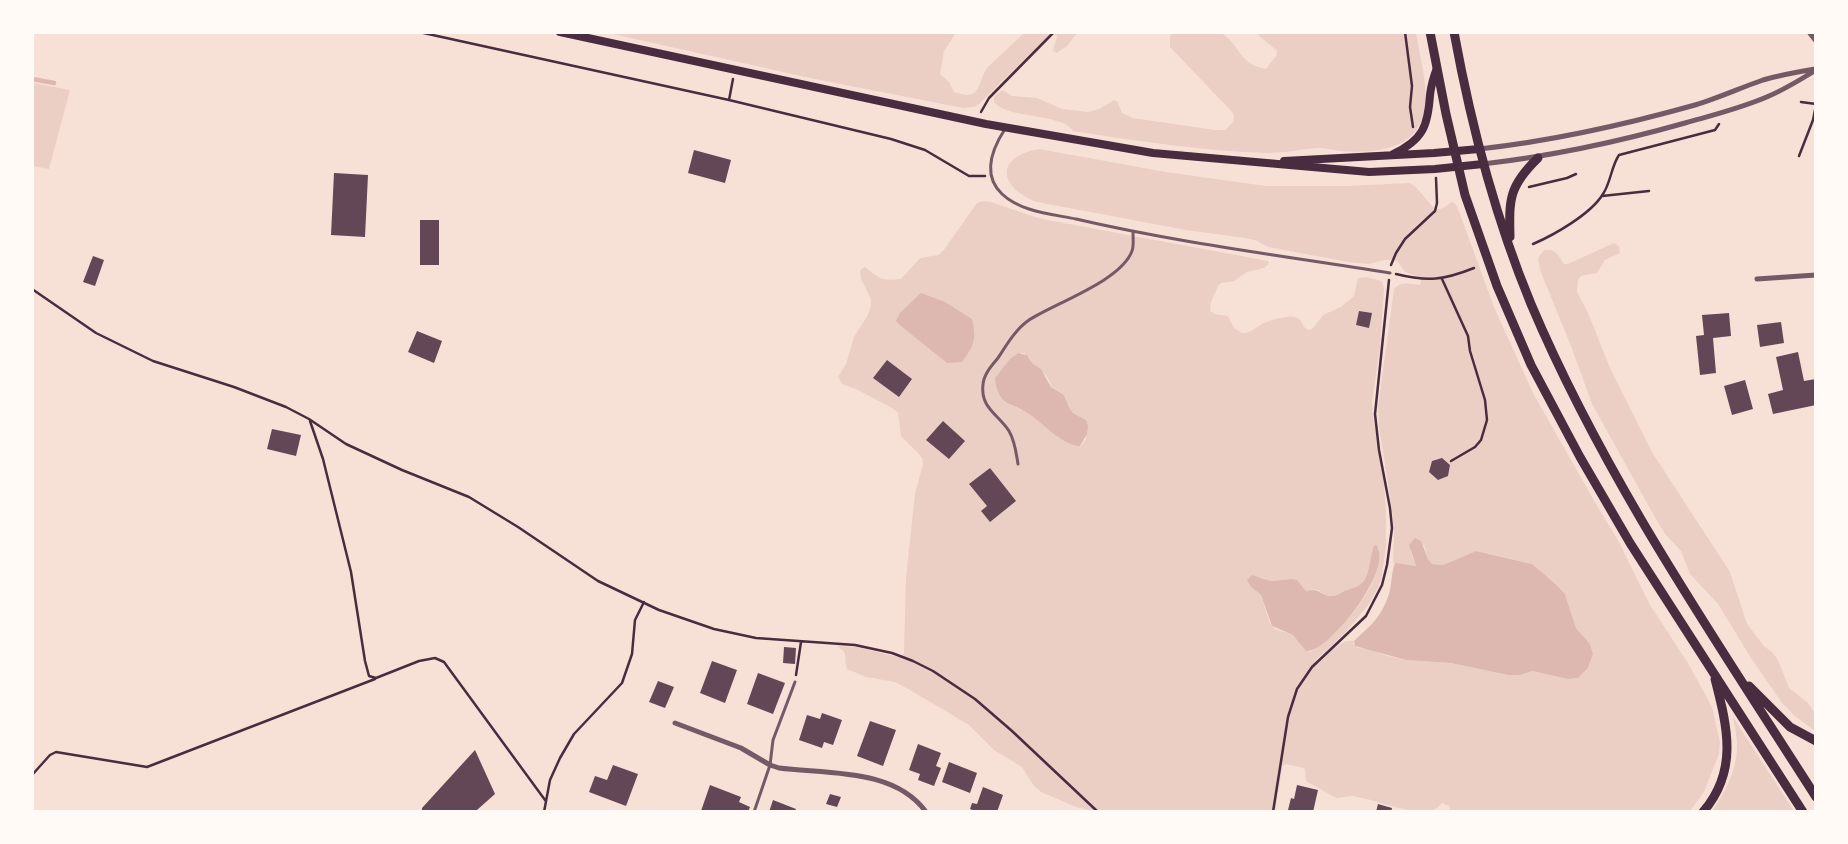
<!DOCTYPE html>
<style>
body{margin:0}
#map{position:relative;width:1848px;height:844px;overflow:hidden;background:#f7e1d7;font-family:Arial,sans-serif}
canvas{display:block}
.frame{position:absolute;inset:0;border:34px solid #fffaf5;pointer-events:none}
</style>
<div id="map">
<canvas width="1848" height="844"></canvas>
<div class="frame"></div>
</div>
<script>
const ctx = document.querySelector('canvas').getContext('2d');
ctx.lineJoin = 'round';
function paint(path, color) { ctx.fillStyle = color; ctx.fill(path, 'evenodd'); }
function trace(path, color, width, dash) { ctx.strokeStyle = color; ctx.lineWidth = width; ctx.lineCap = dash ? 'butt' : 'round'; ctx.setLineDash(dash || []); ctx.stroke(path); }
const green = new Path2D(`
 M 1173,32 L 1221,33 C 1241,44 1236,63 1266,69 L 1276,56 L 1277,51 L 1256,33 L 1416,33 C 1420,60 1435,104 1417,129 C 1401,152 1366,153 1341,151 C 1333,150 1326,148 1318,148 C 1302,149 1285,153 1269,153 C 1203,151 1137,141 1073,131 C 1062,113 1007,119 994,102 L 994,97 L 1002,90 L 1012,96 L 1037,98 L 1062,109 L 1088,112 L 1099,109 L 1114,100 L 1117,101 L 1122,113 L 1133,118 L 1215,130 L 1225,130 L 1233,122 L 1234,116 L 1232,112 L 1170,47 L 1170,37 Z
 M 608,33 L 955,33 L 954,36 L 944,51 L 940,74 L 949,82 L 954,92 C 981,102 977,84 987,68 L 1024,33 L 1077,33 L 1067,46 L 1057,53 L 1053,51 L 1057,36 L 1052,33 L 978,105 L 974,107 L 963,108 L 810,78 Z
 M 33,83 L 70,90 L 49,169 L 33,166 Z
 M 1039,149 L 1166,172 L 1266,186 L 1345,186 L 1409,183 C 1423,189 1430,210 1439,209 C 1444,209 1448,203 1453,202 L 1457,206 L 1494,307 L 1533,393 L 1596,504 L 1619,542 L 1650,605 L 1688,663 L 1712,707 L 1720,742 L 1719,754 L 1704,792 L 1690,811 L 1451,812 L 1449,806 L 1442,803 C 1438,807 1436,810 1429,811 C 1412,814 1380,802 1362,798 L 1353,796 L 1336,798 L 1306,781 L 1305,770 L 1304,768 L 1286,764 L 1282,766 L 1282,769 L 1275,811 L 1093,811 L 1076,807 L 1041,792 L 1034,786 L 1022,767 L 994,750 L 969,725 L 910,690 L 895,682 L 866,677 L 847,669 C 843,657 850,653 836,646 L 857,647 L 898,657 L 901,657 L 904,653 L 906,577 L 915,494 L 923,464 L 922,458 L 918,453 L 901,436 L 898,413 L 894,409 L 858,390 L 842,384 L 838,377 L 846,364 L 854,337 L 868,315 L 871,306 L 871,299 L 861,279 L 860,270 L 865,267 C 880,279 881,281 901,279 L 920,258 L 938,255 L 943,251 L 977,203 L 983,201 L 991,202 L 1038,218 L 1064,223 L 1268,261 L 1269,264 L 1264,268 L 1247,272 L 1234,281 L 1221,283 L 1218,286 L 1211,302 L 1210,311 L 1215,314 L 1228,316 L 1234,328 L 1242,333 C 1250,334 1256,327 1264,323 C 1271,320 1287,315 1295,317 C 1303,318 1301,328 1309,330 L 1313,328 L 1323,315 L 1341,307 L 1354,296 L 1358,278 L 1366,277 L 1382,281 L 1384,289 L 1380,347 L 1372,402 L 1373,416 L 1384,484 L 1386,512 L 1386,546 L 1382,575 L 1379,586 L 1369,604 L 1345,633 L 1314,662 L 1319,663 C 1329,654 1339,639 1354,641 L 1353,644 L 1358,648 L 1370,649 L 1384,655 L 1406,660 L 1451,663 L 1508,675 L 1520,675 L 1532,671 L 1568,679 L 1578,678 L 1588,668 L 1593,654 L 1590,644 L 1576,628 L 1565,594 L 1557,584 L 1529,563 L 1476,551 L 1443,565 L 1432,564 L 1428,559 L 1424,545 L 1410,550 L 1416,566 L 1415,567 L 1393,563 L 1394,535 L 1392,509 L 1379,427 L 1378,407 L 1394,289 C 1401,281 1410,284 1420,285 L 1421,280 L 1419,277 L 1405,272 L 1398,262 L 1394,260 L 1385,260 L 1368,264 L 1348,262 L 1268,247 L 1255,240 L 1238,237 L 1186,230 L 1037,202 C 999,188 994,157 1039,149 ZM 1018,353 L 1024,353 L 1029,357 L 1033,364 L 1046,375 L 1052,387 L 1064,395 L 1069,407 L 1073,413 L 1086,420 L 1086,439 L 1081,446 C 1060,445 1044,423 1028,413 C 1020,408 1008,406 1003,400 C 998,394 995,385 995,378 L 1009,360 ZM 1379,548 C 1386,581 1337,639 1309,652 L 1304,649 L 1298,639 L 1293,635 L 1275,629 L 1270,624 L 1261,595 L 1251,587 L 1261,577 L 1271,581 L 1292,579 L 1297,580 L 1306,591 C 1320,586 1322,596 1332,596 C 1338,596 1341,591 1346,590 C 1350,588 1354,588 1358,586 C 1368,580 1371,561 1372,550 Z
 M 1614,243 L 1619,246 L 1620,253 L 1605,260 L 1597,273 L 1581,276 L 1578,280 L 1577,292 L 1589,315 L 1610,368 L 1652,452 L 1730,572 L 1747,624 L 1764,646 L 1772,652 L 1778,660 L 1789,688 L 1807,702 L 1815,713 L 1815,731 L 1795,716 L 1782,703 L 1751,658 L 1718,604 L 1690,574 L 1681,551 L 1665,534 L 1657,521 L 1592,404 L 1571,346 L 1540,270 L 1538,258 L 1544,250 C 1556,248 1558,255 1564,264 L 1568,264 Z
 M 1733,717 L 1794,811 L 1712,811 C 1726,791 1737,770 1737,745 C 1737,735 1734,725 1733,717 Z`);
const water = new Path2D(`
 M 921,293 L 945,302 L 972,319 C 977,339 974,346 962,362 L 947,363 L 901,326 L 896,321 L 900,313 Z
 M 1018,353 L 1027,355 L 1033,364 L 1041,369 L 1051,387 L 1064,395 L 1069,407 L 1073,413 L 1086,420 L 1088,426 L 1087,434 L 1080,446 C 1061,446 1041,420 1024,411 C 1018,407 1008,405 1003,400 C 998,394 995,385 995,378 L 1009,360 Z
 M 1415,538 L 1421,541 L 1428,559 L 1432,564 L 1443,565 L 1476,551 L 1532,564 L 1557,585 L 1565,594 L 1576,628 L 1590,644 L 1593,654 L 1588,668 L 1578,678 L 1568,679 L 1532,671 L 1520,675 L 1508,675 L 1451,663 L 1406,660 L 1355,646 L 1354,641 C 1371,625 1381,618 1389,594 C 1392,584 1391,573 1395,563 L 1416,566 L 1409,545 Z
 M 1376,545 C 1396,567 1328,654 1306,651 L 1293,635 L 1272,626 L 1261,595 L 1251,587 L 1247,580 L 1252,575 L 1271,581 L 1292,579 L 1297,580 L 1306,591 C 1320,587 1322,597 1332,596 C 1338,596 1342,591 1347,590 C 1351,588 1354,588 1358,586 C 1371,579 1369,557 1374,546 Z`);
const stream = new Path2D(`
 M 32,79 L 54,83`);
const building = new Path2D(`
 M 694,150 L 731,160 L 725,183 L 688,173 Z
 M 334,173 L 368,175 L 365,237 L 331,235 Z
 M 420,220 L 439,220 L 439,265 L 420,265 Z
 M 93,256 L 104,260 L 95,286 L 83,282 Z
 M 1359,311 L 1372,313 L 1369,328 L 1356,325 Z
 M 1729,313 L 1731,336 L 1713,338 L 1716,373 L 1700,375 L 1696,336 L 1704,335 L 1702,315 Z
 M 1781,322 L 1784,343 L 1760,347 L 1757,325 Z
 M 417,331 L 442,341 L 434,363 L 408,352 Z
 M 1798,352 L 1804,381 L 1816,379 L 1816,405 L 1773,414 L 1768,394 L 1783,390 L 1776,357 Z
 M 887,360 L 912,379 L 899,397 L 873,378 Z
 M 1745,380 L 1753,409 L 1732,415 L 1724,386 Z
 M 943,421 L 965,441 L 949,459 L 926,440 Z
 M 272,429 L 301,435 L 296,456 L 267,449 Z
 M 1442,458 L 1450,465 L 1448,476 L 1438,480 L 1429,472 L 1432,461 Z
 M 990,468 L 1016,501 L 990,522 L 981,511 L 987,506 L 969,484 Z
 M 784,647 L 796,648 L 795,664 L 783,663 Z
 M 712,661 L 737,670 L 725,703 L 700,693 Z
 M 758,673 L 785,683 L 773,714 L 747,704 Z
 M 658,681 L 674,687 L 665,708 L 649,702 Z
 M 822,713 L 842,720 L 833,745 L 824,742 L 822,748 L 799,740 L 807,715 L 820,719 Z
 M 870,721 L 896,730 L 883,766 L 857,756 Z
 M 918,744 L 941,753 L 936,766 L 941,768 L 934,786 L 918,780 L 920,774 L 909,770 Z
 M 475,750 L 495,794 L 477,810 L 478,812 L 422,812 L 422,808 Z
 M 949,762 L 977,773 L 970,793 L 942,782 Z
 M 613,765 L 638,774 L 626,806 L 589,792 L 595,776 L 607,780 Z
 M 710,785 L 741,797 L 739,802 L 750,807 L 748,812 L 701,811 Z
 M 1297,785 L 1318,790 L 1313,812 L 1288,810 L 1291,798 L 1294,799 Z
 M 983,787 L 1003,795 L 997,812 L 977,812 L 970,809 L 972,803 L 977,804 Z
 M 830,794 L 841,797 L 837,807 L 826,804 Z
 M 773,800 L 796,809 L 795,812 L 769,812 Z
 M 1378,804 L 1392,808 L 1391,812 L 1376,812 Z`);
const path = new Path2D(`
 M 419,32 L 729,100 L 891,139 L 925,150 L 969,176 L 985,176
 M 1405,32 L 1412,86 L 1410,107 L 1413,127
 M 729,100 L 733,79
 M 1801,102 L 1816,104
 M 981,112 L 989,98 L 1054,32
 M 1799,156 L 1813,120 L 1816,105
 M 1529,187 L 1567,178 L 1576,174
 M 1602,196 L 1649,191
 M 1533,244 C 1554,235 1591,214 1603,194 C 1611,182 1611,167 1619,155 L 1715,130 L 1719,124
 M 1391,265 L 1396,253 L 1405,239 L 1435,211 L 1437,203 L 1436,178
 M 1396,274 C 1428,282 1444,280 1474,268
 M 1442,279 L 1468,336 L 1470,351 L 1485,400 L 1487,420 L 1481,440 L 1475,447 L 1451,461
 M 32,289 L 96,333 L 153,361 L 234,387 L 286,407 L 309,419 L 346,444 L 402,470 L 469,497 L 518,527 L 598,581 L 659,610 L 714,629 L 756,638 L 855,645 L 892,653 L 913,661 L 933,671 L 975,699 L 1012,731 L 1098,812
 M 310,421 L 323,459 L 351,572 L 365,661 L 369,676 L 376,678 L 419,661 L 435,658 L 444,662 L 545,800
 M 796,675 L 801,642
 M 32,775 L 50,755 L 56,752 L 147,767 L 375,679
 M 544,812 L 550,780 L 560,758 L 574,734 L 622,683 L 632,654 L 635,620 L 644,602
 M 1273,812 L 1288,717 L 1297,689 L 1312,667 L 1366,616 L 1382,585 L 1387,565 L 1392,528 L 1390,508 L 1379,450 L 1375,414 L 1389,280`);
const service = new Path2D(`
 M 1005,129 C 992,149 982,175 1002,194 C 1021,212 1052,214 1076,219 C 1179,243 1285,256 1390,273
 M 1018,464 C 1016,452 1015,441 1009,431 C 998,414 980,408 983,384 C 984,374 992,365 998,358 C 1007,344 1016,329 1029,320 C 1055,303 1121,281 1132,251 C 1134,246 1133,238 1133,233
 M 754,812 L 770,765 L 773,740 L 795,682`);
const minor = new Path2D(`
 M 1809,32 L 1816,41
 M 1479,149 C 1552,141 1624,125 1695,105 C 1718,98 1740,88 1763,80 C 1780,75 1797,72 1815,69
 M 1483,164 C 1552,156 1618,142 1685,123 C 1713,115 1742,108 1769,96 C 1785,89 1800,80 1816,70
 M 1757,279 L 1816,275
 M 675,723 L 741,748 L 770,765 L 779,768 C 827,774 895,768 926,812`);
const secondary = new Path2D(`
 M 560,32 L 986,124 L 1153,153 L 1369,172 L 1435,169 L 1483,164
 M 1393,154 C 1423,140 1428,126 1430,95 C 1431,86 1434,76 1437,68
 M 1284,161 L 1434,153 L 1479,149`);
const primary = new Path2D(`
 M 1430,32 L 1446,114 L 1465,195 L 1497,286 L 1531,365 L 1580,457 L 1630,543 L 1803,812
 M 1454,32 C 1471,125 1495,217 1531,304 C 1605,479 1714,637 1816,797
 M 1510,237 C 1509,199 1509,186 1538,158
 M 1749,686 L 1790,727 L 1816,741
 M 1703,812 C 1739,770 1727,726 1715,679`);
paint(green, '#ebcfc5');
paint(water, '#dcb8b0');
trace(stream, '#dcb8b0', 4.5);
paint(building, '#644757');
trace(path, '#4a2c40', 2.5);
trace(service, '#755966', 3);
trace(minor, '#755966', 5);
trace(secondary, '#4a2c40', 8);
trace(primary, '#4a2c40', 9);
</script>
